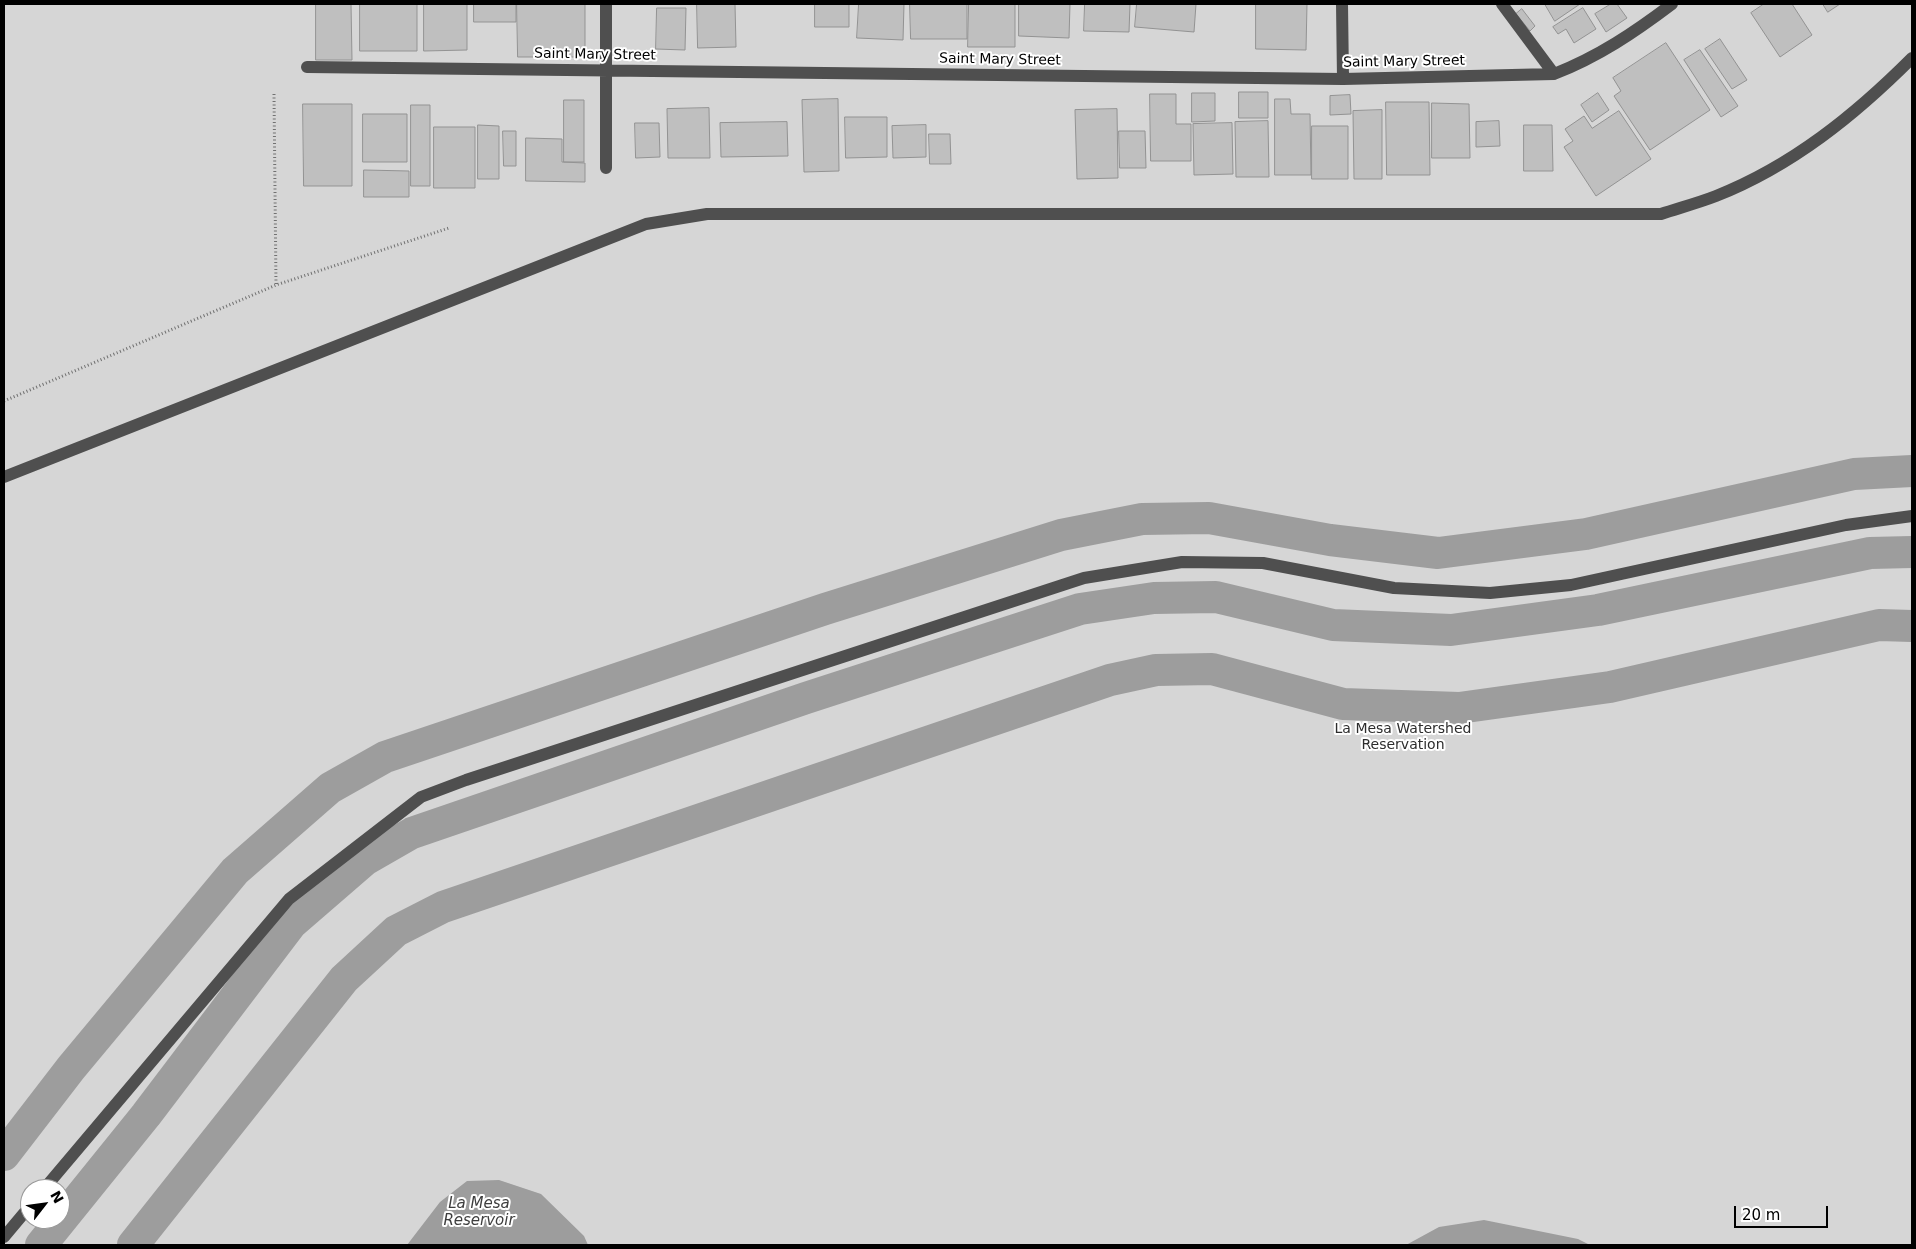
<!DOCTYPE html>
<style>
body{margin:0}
#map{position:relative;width:1916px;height:1249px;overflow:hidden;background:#fff;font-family:"DejaVu Sans",sans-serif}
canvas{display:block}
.frame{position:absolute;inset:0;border:5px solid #000;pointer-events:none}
.north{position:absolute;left:20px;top:1179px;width:50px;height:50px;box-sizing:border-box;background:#fff;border:1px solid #999;border-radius:50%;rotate:60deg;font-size:14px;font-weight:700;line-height:20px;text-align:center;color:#000}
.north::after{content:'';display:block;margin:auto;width:18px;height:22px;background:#000;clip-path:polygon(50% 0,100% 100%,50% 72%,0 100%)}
.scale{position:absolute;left:1734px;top:1206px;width:94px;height:22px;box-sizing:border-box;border:2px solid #000;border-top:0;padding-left:6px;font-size:15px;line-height:18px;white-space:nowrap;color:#000;-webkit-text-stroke:4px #fff;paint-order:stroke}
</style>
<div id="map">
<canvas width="1916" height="1249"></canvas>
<div class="frame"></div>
<div class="north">N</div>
<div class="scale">20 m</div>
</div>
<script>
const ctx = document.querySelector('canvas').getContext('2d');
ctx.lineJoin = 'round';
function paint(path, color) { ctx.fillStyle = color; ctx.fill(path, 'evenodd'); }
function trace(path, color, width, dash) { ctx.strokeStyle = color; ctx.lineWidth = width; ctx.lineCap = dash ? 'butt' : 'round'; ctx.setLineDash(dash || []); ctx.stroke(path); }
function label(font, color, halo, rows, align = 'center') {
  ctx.font = font + ' "DejaVu Sans",sans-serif'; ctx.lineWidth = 4; ctx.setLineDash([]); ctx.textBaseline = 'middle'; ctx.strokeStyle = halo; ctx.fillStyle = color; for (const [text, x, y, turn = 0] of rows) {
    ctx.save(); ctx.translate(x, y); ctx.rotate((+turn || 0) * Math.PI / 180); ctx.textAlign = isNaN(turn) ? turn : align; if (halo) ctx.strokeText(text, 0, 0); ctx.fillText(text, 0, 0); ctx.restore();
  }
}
const green = new Path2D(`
 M 4,4 L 1912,4 L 1912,1245 L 4,1245 ZM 30,1189 L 60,1189 L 60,1219 L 30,1219 Z`);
const water = new Path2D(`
 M 499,1180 L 541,1194 L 584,1236 L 588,1245 L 407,1245 L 440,1202 L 467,1181 Z
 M 1484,1220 L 1578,1239 L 1590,1245 L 1406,1245 L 1439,1227 Z`);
const canal = new Path2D(`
 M 4,1155 L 71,1068 L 235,871 L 330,788 L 385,757 L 825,609 L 1061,535 L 1142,519 L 1209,518 L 1330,540 L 1438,553 L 1586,534 L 1854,474 L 1912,471
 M 41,1245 L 146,1115 L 291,924 L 365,860 L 412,833 L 806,698 L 1080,609 L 1154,598 L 1216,597 L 1333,625 L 1451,630 L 1598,610 L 1870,553 L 1912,552
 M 133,1245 L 344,979 L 396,931 L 443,907 L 1110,680 L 1156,670 L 1212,669 L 1343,704 L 1459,708 L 1610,687 L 1879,625 L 1912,626`);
const building = new Path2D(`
 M 316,4 L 351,4 L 352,60 L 316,60 Z
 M 360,4 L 417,4 L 417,51 L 360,51 Z
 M 424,4 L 467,4 L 467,50 L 424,51 Z
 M 474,4 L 516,4 L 516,22 L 474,22 Z
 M 517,4 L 585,4 L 585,57 L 518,57 Z
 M 697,4 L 735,4 L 736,47 L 698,48 Z
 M 815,4 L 849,4 L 849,27 L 815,27 Z
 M 859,4 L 904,4 L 903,40 L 857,38 Z
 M 910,4 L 967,4 L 967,39 L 911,39 Z
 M 969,4 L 1015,4 L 1015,47 L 968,47 Z
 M 1019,4 L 1070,4 L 1069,38 L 1019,36 Z
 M 1085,4 L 1130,4 L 1129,32 L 1084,31 Z
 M 1137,4 L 1196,4 L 1194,32 L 1135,27 Z
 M 1256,4 L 1307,4 L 1306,50 L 1256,49 Z
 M 1545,4 L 1580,4 L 1555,21 Z
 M 1611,4 L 1617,4 L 1627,18 L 1606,32 L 1595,14 Z
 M 1764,4 L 1792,4 L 1812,35 L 1780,57 L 1751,13 Z
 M 1823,4 L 1840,4 L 1828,12 Z
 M 657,8 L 686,8 L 685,50 L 656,49 Z
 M 1583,8 L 1596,29 L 1574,43 L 1566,29 L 1558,34 L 1553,27 Z
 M 1522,9 L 1535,26 L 1530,31 L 1516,14 Z
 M 1720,39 L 1747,80 L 1732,89 L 1705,49 Z
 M 1666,43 L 1710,110 L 1650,150 L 1614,96 L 1621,91 L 1613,78 Z
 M 1700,50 L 1738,106 L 1721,117 L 1684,60 Z
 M 1239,92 L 1268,92 L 1268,118 L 1239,118 Z
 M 1192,93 L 1215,93 L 1215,121 L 1192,122 Z
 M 1598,93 L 1609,110 L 1592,122 L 1581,105 Z
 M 1150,94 L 1176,94 L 1176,124 L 1191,124 L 1191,161 L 1151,161 Z
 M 1350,95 L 1351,114 L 1330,115 L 1330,96 Z
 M 838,99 L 839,171 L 804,172 L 802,100 Z
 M 1275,99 L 1290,99 L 1291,114 L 1310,114 L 1311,175 L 1275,175 Z
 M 564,100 L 584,100 L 584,162 L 564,162 Z
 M 1386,102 L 1429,102 L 1430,175 L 1387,175 Z
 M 1432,103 L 1469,104 L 1470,158 L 1432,158 Z
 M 303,104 L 352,104 L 352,186 L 304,186 Z
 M 411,105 L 430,105 L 430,186 L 411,186 Z
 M 709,108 L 710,158 L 668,158 L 667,109 Z
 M 1117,109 L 1118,178 L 1077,179 L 1075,110 Z
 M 1382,110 L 1382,179 L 1354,179 L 1353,111 Z
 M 1619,111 L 1651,159 L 1596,196 L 1564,147 L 1573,141 L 1565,129 L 1584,116 L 1592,128 Z
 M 363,114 L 407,114 L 407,162 L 363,162 Z
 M 845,117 L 887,117 L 887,157 L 846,158 Z
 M 1268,121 L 1269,177 L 1236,177 L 1235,122 Z
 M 1499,121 L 1500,146 L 1476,147 L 1476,122 Z
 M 787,122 L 788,156 L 721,157 L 720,123 Z
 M 635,123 L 659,123 L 660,157 L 636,158 Z
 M 1232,123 L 1233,174 L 1194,175 L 1193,124 Z
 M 478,125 L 499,126 L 499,179 L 478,179 Z
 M 926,125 L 926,157 L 893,158 L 892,126 Z
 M 1524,125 L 1552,125 L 1553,171 L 1524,171 Z
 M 1312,126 L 1348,126 L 1348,179 L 1312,179 Z
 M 434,127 L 475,127 L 475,188 L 434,188 Z
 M 503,131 L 516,131 L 516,166 L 504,166 Z
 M 1119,131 L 1145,131 L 1146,168 L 1120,168 Z
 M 929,134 L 950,134 L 951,164 L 930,164 Z
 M 526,138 L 562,139 L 562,162 L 585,163 L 585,182 L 526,181 Z
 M 364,170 L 409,171 L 409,197 L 364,197 Z`);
const path = new Path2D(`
 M 274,94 L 276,285
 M 4,401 L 276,285 L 449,228`);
const minor = new Path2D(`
 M 1342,4 L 1343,79
 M 1502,4 L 1554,74
 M 307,67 L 1343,79 L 1554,74 C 1598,57 1635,32 1672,4
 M 606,168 L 606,4
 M 4,477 L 646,224 L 707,214 L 1661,214 C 1679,208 1698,203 1716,196 C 1792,166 1855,115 1912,58
 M 44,1189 L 289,899 L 421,797 L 466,780 L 1084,578 L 1182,562 L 1263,563 L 1394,588 L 1490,593 L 1571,585 L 1846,525 L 1912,516
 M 4,1237 L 30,1206`);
const streetNames = [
 ["Saint Mary Street",595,55,1],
 ["Saint Mary Street",1000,60,1],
 ["Saint Mary Street",1404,62,-1]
];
const parkNames = [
 ["La Mesa Watershed",1403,729],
 ["Reservation",1403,745]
];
const waterNames = [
 ["La Mesa",479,1204],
 ["Reservoir",479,1221]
];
paint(green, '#d6d6d6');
paint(water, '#9d9d9d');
trace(canal, '#9d9d9d', 32);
paint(building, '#bfbfbf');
trace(building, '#939393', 1);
trace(path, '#717171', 3, [1, 2.5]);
trace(minor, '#4f4f4f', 12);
label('14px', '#000', '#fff', streetNames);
label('14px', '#2d2d2d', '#fff', parkNames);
label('italic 15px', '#3e3e3e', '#fff', waterNames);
</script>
